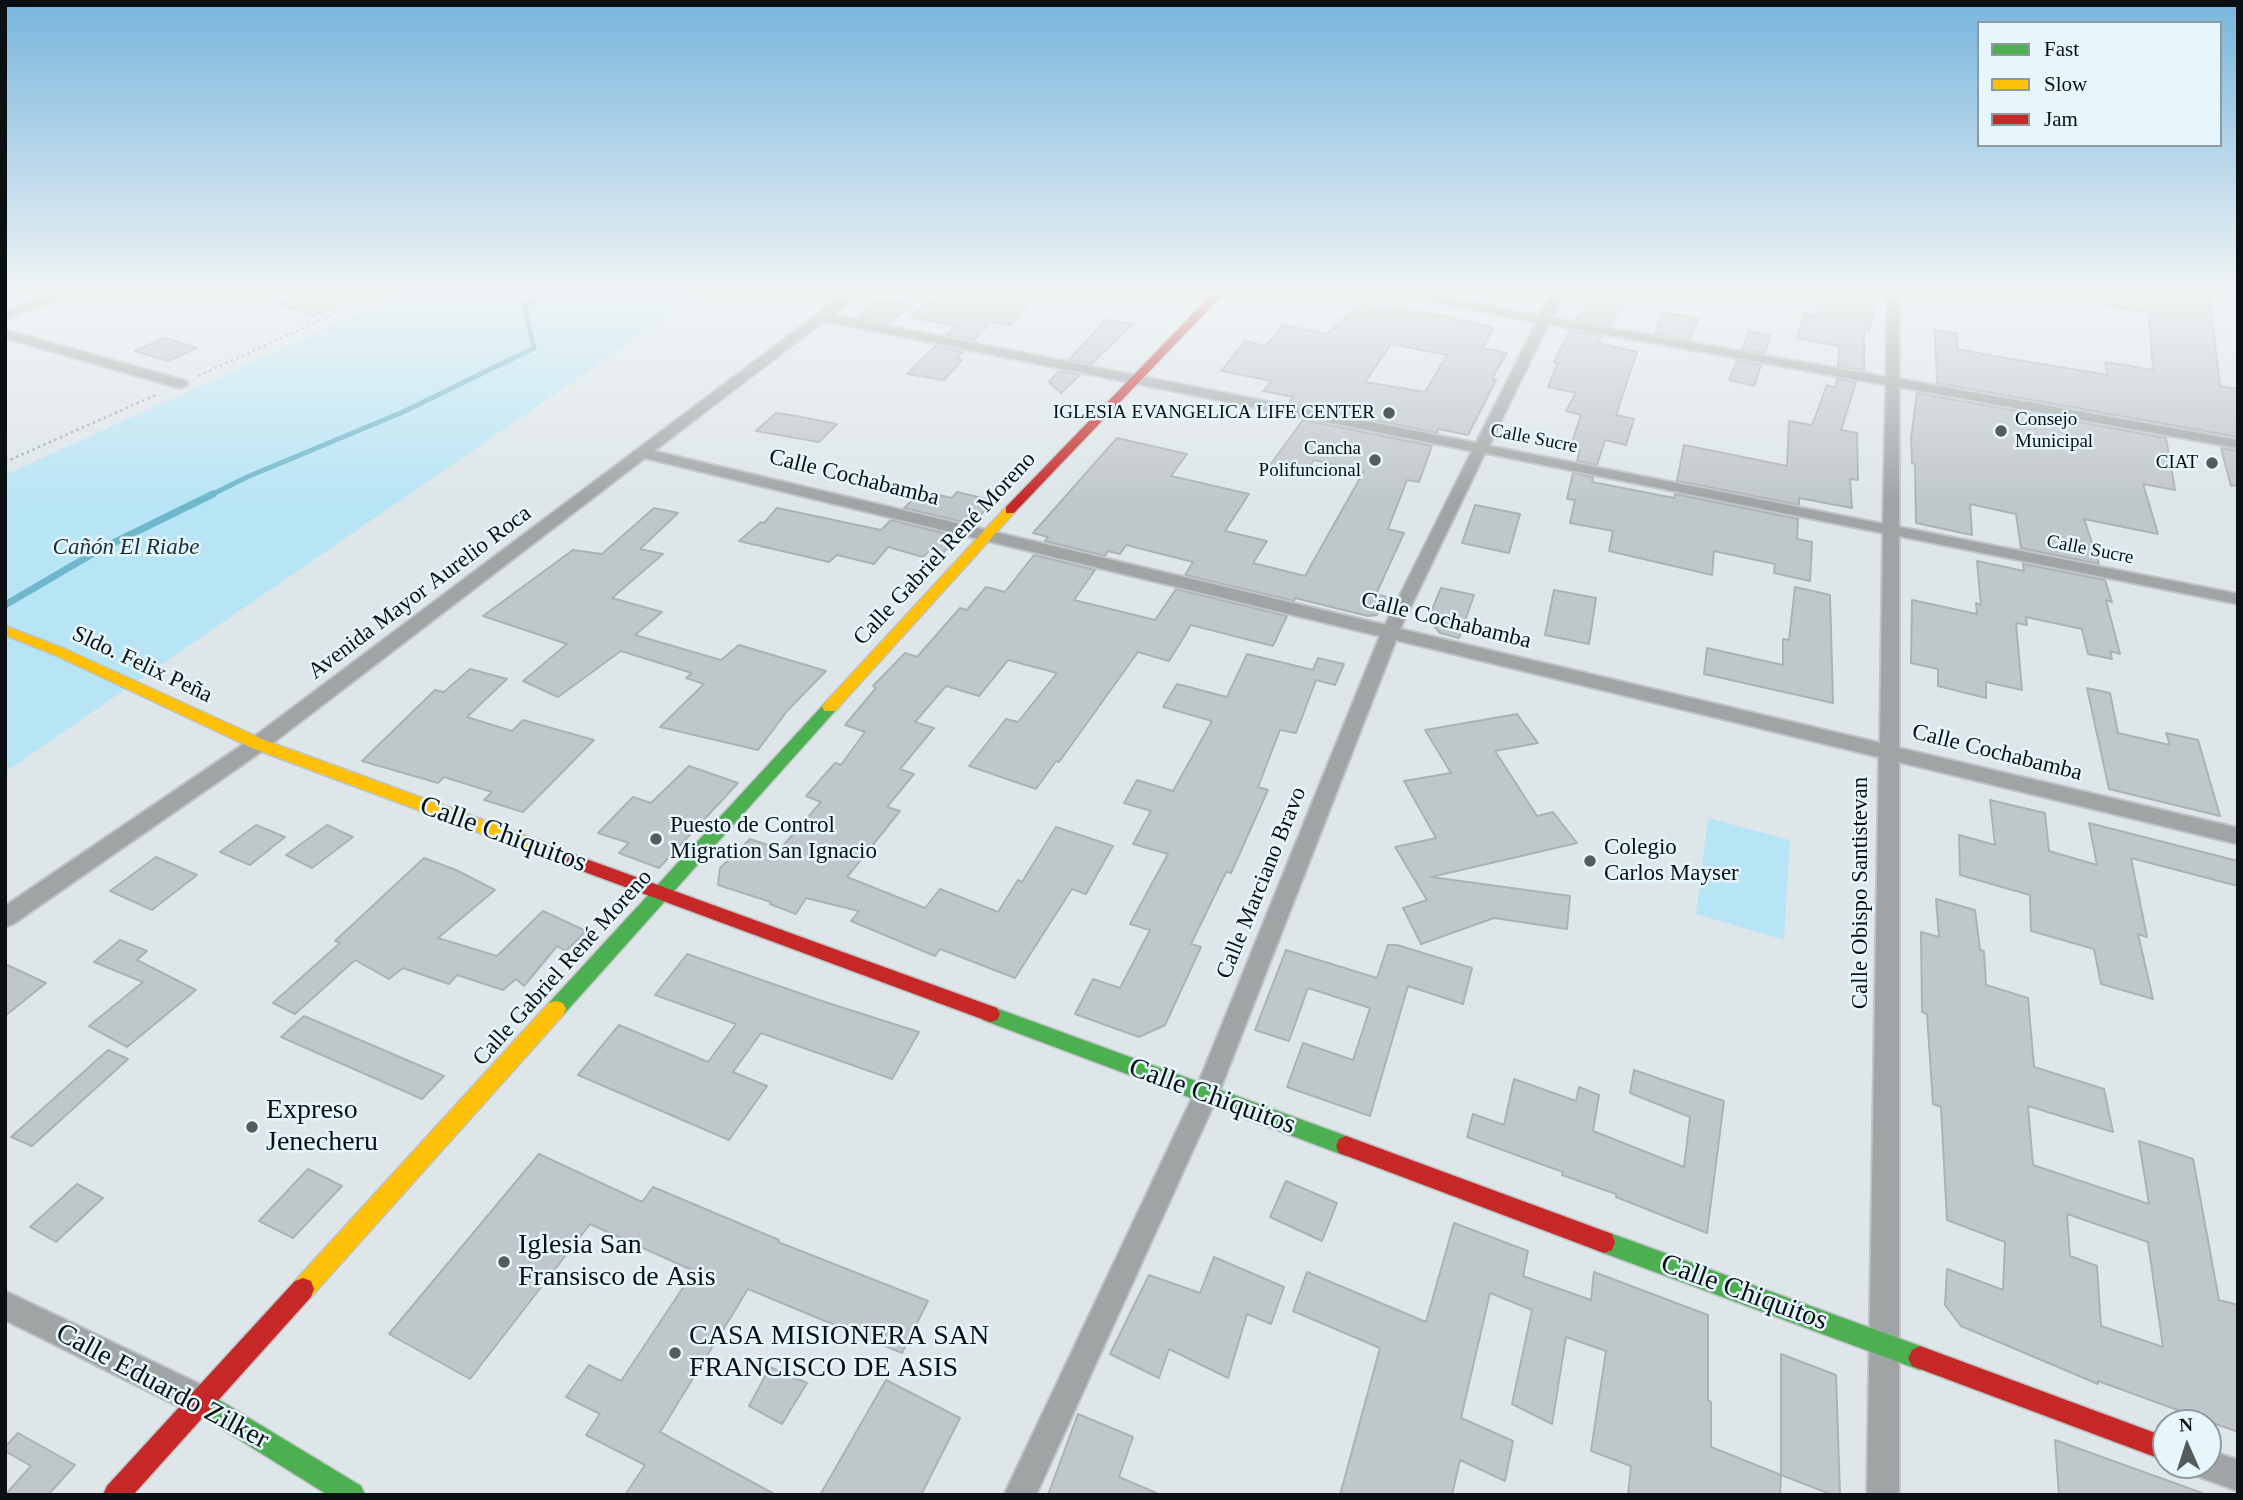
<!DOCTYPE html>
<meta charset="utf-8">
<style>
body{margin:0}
#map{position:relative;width:2243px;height:1500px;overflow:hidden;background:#dee6e9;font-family:"Times New Roman",serif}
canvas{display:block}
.frame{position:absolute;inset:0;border:7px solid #0b1112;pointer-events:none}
.legend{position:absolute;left:1977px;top:21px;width:245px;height:126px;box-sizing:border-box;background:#e6f6fc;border:2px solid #8e9a9e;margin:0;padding:9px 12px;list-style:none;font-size:21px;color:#0b1112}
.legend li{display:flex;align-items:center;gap:14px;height:35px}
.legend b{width:35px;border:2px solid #8e9a9e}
.north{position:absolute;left:2152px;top:1409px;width:70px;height:70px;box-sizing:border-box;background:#e6f6fc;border:2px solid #8e9a9e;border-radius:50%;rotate:357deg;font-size:19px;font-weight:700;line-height:28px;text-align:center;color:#0b1112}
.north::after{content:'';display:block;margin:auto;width:24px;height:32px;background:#555c5d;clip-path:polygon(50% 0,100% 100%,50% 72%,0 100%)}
</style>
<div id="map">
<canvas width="2243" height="1500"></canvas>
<div class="frame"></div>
<ul class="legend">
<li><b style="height:9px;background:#4caf50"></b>Fast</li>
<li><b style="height:9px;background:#ffc107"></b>Slow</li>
<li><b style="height:9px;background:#c62828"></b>Jam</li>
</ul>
<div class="north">N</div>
</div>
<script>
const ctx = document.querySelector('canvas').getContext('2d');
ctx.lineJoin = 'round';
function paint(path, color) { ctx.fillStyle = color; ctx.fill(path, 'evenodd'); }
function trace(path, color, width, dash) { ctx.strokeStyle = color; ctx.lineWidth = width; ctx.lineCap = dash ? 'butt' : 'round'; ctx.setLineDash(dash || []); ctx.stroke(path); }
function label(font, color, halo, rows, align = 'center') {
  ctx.font = font + ' "Times New Roman",serif'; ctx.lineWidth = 5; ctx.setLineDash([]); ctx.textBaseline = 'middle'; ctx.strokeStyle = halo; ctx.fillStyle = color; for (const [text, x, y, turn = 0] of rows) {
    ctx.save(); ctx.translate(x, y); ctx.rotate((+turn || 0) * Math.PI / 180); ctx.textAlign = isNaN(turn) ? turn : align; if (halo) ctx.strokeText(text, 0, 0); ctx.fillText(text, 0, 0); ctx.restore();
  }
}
const green = new Path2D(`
 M 403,293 L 702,293 L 5,772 L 5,475 Z
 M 1708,818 L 1790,840 L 1784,940 L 1696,914 Z`);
const streamFar1 = new Path2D(`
 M 209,496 L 247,477 L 403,412 L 534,348 L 524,306 L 549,292`);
const stream = new Path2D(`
 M 5,605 L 99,550 L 213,494`);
const building = new Path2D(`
 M 307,292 L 366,292 L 314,316 L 281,304 Z
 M 942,292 L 1040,292 L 1011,325 L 991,322 L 974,340 L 946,335 L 955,326 L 910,317 Z
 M 1824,292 L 1875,292 L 1871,306 L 1875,307 L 1869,330 L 1864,329 L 1864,370 L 1838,366 L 1839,346 L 1797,338 L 1804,313 L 1815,316 Z
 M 2098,292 L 2209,292 L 2220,386 L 2238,389 L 2238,437 L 1937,383 L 1935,330 L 1957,334 L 1957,349 L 1988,355 L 2108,375 L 2105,362 L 2153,370 L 2149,313 L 2097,304 Z
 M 1595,293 L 1627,299 L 1609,325 L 1576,320 Z
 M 881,299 L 912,305 L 888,324 L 857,317 Z
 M 1360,304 L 1389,311 L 1391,307 L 1442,316 L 1494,328 L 1482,348 L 1507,353 L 1492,379 L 1496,380 L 1468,435 L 1438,429 L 1437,433 L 1289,403 L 1293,397 L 1263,391 L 1272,381 L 1221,371 L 1245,341 L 1266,346 L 1283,325 L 1327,334 ZM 1391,344 L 1447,355 L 1425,392 L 1365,382 Z
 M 1662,312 L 1698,319 L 1689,340 L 1655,334 Z
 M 1106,320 L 1133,324 L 1091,364 L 1069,360 Z
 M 1570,331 L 1602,336 L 1597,343 L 1637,352 L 1616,415 L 1634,419 L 1626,445 L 1605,440 L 1597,465 L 1577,461 L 1580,450 L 1570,448 L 1581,415 L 1566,411 L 1576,393 L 1548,387 L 1558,363 L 1554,362 Z
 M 1749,331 L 1771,336 L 1765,353 L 1742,349 Z
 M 165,338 L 197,348 L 168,361 L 135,351 Z
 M 935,346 L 963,352 L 956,359 L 962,360 L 944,380 L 907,374 Z
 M 1737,361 L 1761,365 L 1754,386 L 1729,380 Z
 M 1059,371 L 1080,375 L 1061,393 L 1049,382 Z
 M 1837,379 L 1856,382 L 1841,430 L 1857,433 L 1858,480 L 1850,479 L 1852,508 L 1799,498 L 1799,505 L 1677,481 L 1684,445 L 1787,466 L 1789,421 L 1812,425 L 1827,385 L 1836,388 Z
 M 1917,393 L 2166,438 L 2175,490 L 2143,484 L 2158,534 L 2084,519 L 2099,564 L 2021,548 L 2016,514 L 1970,504 L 1972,535 L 1916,523 L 1915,464 L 1912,463 L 1911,438 Z
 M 776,413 L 790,415 L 837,424 L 819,442 L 756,431 Z
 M 1303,420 L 1432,446 L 1419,482 L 1407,480 L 1388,529 L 1404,533 L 1376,594 L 1387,597 L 1377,615 L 1368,616 L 1295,598 L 1294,601 L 1185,575 L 1193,562 L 1126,545 L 1120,554 L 1108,551 L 1105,556 L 1045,541 L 1048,537 L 1033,533 L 1117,438 L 1187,454 L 1171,476 L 1249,494 L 1225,531 L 1267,541 L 1253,563 L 1305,576 L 1364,471 L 1314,460 L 1303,477 L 1267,469 Z
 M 2221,448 L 2238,451 L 2238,485 L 2231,486 Z
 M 1573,473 L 1593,477 L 1592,482 L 1674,498 L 1675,494 L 1798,519 L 1797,539 L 1812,542 L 1810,581 L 1774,573 L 1775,564 L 1714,551 L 1712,575 L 1609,551 L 1613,531 L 1570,523 L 1575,500 L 1567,499 Z
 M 922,491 L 952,498 L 957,492 L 995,501 L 971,524 L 904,508 Z
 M 1475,505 L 1520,514 L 1509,553 L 1462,543 Z
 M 654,508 L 678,513 L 640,549 L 663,554 L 612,598 L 662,612 L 635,635 L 721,660 L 739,645 L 826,671 L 787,711 L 758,750 L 660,727 L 704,684 L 686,678 L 692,673 L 621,651 L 558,697 L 523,681 L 567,644 L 483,616 L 573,550 L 602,554 Z
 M 777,508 L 881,530 L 891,520 L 958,537 L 943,553 L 931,549 L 923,557 L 888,547 L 874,564 L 837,555 L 829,562 L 739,541 L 761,522 L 764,523 Z
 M 1034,555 L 1095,570 L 1074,600 L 1155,620 L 1176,589 L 1287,616 L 1273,646 L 1191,625 L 1169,661 L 1138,652 L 1059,762 L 1056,761 L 1036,789 L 969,766 L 1006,719 L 1018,722 L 1057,673 L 1008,660 L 979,696 L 946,686 L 915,722 L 934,728 L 900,769 L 914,774 L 887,807 L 900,811 L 847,877 L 925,908 L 940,889 L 998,912 L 1018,880 L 1022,882 L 1056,827 L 1113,846 L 1086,894 L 1072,889 L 1015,978 L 940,949 L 935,956 L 851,921 L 859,911 L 806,898 L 796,914 L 770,904 L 771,902 L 718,885 L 720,868 L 750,839 L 780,849 L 821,802 L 806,796 L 835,763 L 841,765 L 865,732 L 845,725 L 876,688 L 873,686 L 905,653 L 917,657 L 960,608 L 967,610 L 986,587 L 1005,592 Z
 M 1977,561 L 2024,571 L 2023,564 L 2105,580 L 2112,602 L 2106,600 L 2120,654 L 2110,651 L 2112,659 L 2088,654 L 2082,629 L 2026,617 L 2027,625 L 2016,623 L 2022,690 L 1986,682 L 1986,698 L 1938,686 L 1938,669 L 1911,663 L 1912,600 L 1977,614 L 1976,603 L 1981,605 Z
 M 1795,587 L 1830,595 L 1833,703 L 1704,674 L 1707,648 L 1783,665 L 1783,639 L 1789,640 Z
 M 1441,588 L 1474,595 L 1459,638 L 1440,633 L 1428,619 Z
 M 1554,590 L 1596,598 L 1589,644 L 1545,635 Z
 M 1247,654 L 1313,670 L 1318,658 L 1344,664 L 1335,685 L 1316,680 L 1296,733 L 1280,730 L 1258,787 L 1268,790 L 1231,873 L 1226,872 L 1191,944 L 1201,947 L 1165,1025 L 1139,1037 L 1075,1014 L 1093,979 L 1120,988 L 1150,930 L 1130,924 L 1168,854 L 1133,844 L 1151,811 L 1124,803 L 1137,780 L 1173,791 L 1212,721 L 1163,707 L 1177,684 L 1227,697 Z
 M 470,669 L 507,679 L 467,717 L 512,731 L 523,720 L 594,740 L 523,812 L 484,800 L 492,792 L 444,777 L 438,783 L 362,761 L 435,690 L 444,692 Z
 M 2087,688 L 2110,693 L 2118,733 L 2170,745 L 2166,733 L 2198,740 L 2220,816 L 2109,789 Z
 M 1517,714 L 1538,743 L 1495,751 L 1537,816 L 1553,812 L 1577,843 L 1431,877 L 1570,896 L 1567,929 L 1494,918 L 1421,944 L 1403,908 L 1427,900 L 1395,847 L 1436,838 L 1404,781 L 1451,773 L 1425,730 Z
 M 689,766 L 738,783 L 659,868 L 619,853 L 629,843 L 598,833 L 633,797 L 651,803 Z
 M 1990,800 L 2045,813 L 2049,851 L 2097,865 L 2089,823 L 2238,861 L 2238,886 L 2131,858 L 2147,937 L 2138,934 L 2153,999 L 2101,984 L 2094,949 L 2031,931 L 2030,895 L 1960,875 L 1959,835 L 1995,845 Z
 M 256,825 L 285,837 L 250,865 L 220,852 Z
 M 327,825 L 353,837 L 312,868 L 286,855 Z
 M 156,857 L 197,875 L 152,910 L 110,891 Z
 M 424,858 L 456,870 L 495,890 L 438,938 L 497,956 L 543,911 L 586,931 L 566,951 L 557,946 L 524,986 L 516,979 L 503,990 L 457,975 L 449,984 L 403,968 L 389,979 L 355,960 L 295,1014 L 273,1003 L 340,943 L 335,941 Z
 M 1936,899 L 1975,910 L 1980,950 L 1984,951 L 1986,985 L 2028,998 L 2034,1067 L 2104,1089 L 2113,1132 L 2028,1106 L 2033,1165 L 2149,1204 L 2139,1141 L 2193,1159 L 2219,1300 L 2238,1305 L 2238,1432 L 2098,1381 L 2098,1384 L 1961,1326 L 1945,1305 L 1947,1269 L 2003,1290 L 2005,1242 L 1947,1220 L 1941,1107 L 1933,1104 L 1927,1014 L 1922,1012 L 1921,932 L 1939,937 ZM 2067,1214 L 2148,1242 L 2163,1347 L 2101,1326 L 2097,1266 L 2070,1256 Z
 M 120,940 L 147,951 L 137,960 L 196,990 L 127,1047 L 89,1026 L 143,982 L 94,962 Z
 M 1388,945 L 1397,945 L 1472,968 L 1463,1004 L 1408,986 L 1370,1116 L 1287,1087 L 1303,1043 L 1353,1060 L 1370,1008 L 1308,988 L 1289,1041 L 1255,1030 L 1286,950 L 1377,978 Z
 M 687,954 L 825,1002 L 919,1032 L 892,1079 L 761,1033 L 733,1072 L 767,1086 L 729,1140 L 578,1075 L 619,1025 L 708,1062 L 736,1024 L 655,995 Z
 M 5,964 L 46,983 L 5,1016 Z
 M 304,1016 L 444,1076 L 422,1099 L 281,1037 Z
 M 108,1050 L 128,1059 L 32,1146 L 11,1137 Z
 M 1634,1070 L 1724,1101 L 1707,1233 L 1616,1197 L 1616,1194 L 1562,1175 L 1563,1172 L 1467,1137 L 1473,1114 L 1504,1125 L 1514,1079 L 1576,1101 L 1579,1087 L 1599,1095 L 1593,1131 L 1684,1167 L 1690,1117 L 1630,1093 Z
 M 539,1154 L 642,1202 L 653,1187 L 779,1240 L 778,1242 L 928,1301 L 902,1353 L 748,1289 L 660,1432 L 776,1495 L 625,1495 L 645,1465 L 586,1435 L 600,1414 L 566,1397 L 589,1365 L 621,1381 L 694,1271 L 590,1224 L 470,1379 L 389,1334 Z
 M 308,1169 L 342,1186 L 293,1238 L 259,1221 Z
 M 1286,1181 L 1337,1203 L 1322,1241 L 1270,1217 Z
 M 77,1184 L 103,1198 L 56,1242 L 30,1227 Z
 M 1454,1223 L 1528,1251 L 1523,1276 L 1591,1300 L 1594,1272 L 1708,1315 L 1708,1400 L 1711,1402 L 1711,1447 L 1781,1475 L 1780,1495 L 1628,1495 L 1631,1466 L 1591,1451 L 1606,1351 L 1566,1337 L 1552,1424 L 1512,1404 L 1532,1310 L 1490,1293 L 1461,1418 L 1513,1441 L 1505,1481 L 1460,1460 L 1452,1495 L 1340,1495 L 1380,1348 L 1293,1311 L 1307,1272 L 1426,1322 Z
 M 1214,1257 L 1284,1287 L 1271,1324 L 1247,1314 L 1228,1378 L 1169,1349 L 1159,1378 L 1110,1354 L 1149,1275 L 1200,1293 Z
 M 1781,1354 L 1836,1375 L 1840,1495 L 1833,1495 L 1781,1475 Z
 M 770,1367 L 807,1383 L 782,1424 L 749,1406 Z
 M 886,1380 L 960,1418 L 921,1495 L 820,1495 Z
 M 1078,1414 L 1133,1437 L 1119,1477 L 1161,1495 L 1048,1495 Z
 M 18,1433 L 75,1465 L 48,1495 L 5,1495 L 31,1466 L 5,1451 L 5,1447 Z
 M 2055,1440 L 2202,1493 L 2202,1495 L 2059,1495 Z`);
const path = new Path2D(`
 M 198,376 L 382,292
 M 5,462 L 158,394`);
const street = new Path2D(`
 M 58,292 L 76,292 L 5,320 L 5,312 Z
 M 847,292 L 861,292 L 832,315 L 1476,443 L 1537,322 L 1382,292 L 1411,292 L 1540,316 L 1552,292 L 1564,292 L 1552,318 L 1886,377 L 1887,292 L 1899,292 L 1899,379 L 2238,440 L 2238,448 L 1899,387 L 1899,527 L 2238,594 L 2238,604 L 1899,536 L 1899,748 L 2238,828 L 2238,844 L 1899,762 L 1899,1495 L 1867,1495 L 1879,757 L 1396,640 L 1218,1095 L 1036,1495 L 1004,1495 L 1194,1094 L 1380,636 L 645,458 L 265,749 L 13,924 L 5,927 L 5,906 L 251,739 ZM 824,321 L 1472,451 L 1385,625 L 654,451 ZM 1548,324 L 1886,385 L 1883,524 L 1489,446 ZM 1485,453 L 1883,533 L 1880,743 L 1400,629 Z
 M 5,330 L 186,381 L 188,384 L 181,388 L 176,387 L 5,338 Z
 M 5,1291 L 212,1390 L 216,1401 L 212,1412 L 201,1416 L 190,1412 L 5,1320 Z
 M 2208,1450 L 2238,1460 L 2238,1491 L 2197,1476 L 2193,1465 L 2208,1465 Z`);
const fast = new Path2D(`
 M 830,702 L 835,703 L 838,707 L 835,711 L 563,1015 L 556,1017 L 549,1015 L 546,1009 L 549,1003 L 825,703 Z
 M 990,1006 L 1346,1136 L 1353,1139 L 1356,1146 L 1353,1153 L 1346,1156 L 983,1020 L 980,1014 L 983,1008 Z
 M 1604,1231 L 1920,1346 L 1928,1350 L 1932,1358 L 1928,1366 L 1920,1370 L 1604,1253 L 1596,1250 L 1593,1242 L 1596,1234 Z
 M 201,1389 L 361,1486 L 365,1495 L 328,1495 L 192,1410 L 189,1401 L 192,1392 Z`);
const slow = new Path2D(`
 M 1010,506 L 1016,510 L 1014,513 L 835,711 L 825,711 L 822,707 L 825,703 L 1006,507 Z
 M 5,626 L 65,649 L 264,740 L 559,848 L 562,853 L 559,858 L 547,858 L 252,748 L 55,655 L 5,635 Z
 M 556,1001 L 563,1003 L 566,1009 L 563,1015 L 311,1297 L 303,1300 L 295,1297 L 292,1289 L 295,1281 L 549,1003 Z`);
const jam = new Path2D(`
 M 1214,292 L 1225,292 L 1014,513 L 1006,513 L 1006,507 Z
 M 553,847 L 997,1008 L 1000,1014 L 997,1020 L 990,1022 L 547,858 L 544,853 L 547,848 Z
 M 1346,1136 L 1604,1231 L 1612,1234 L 1615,1242 L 1612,1250 L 1604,1253 L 1339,1153 L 1336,1146 L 1339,1139 Z
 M 303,1278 L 311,1281 L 314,1289 L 311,1297 L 133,1495 L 103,1495 L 107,1486 L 295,1281 Z
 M 1920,1346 L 2166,1437 L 2166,1461 L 1912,1366 L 1908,1358 L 1912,1350 Z`);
const markers = [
 [1389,413,7,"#555c5d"],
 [2001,431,7,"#555c5d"],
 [1375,460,7,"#555c5d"],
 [2212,463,7,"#555c5d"],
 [656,839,7,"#555c5d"],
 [1590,861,7,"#555c5d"],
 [252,1127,7,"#555c5d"],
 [504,1262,7,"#555c5d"],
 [675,1353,7,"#555c5d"]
];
const farPoinames = [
 ["IGLESIA EVANGELICA LIFE CENTER",1375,413],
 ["Consejo",2015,420,"left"],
 ["Municipal",2015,442,"left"],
 ["Cancha",1361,449],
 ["Polifuncional",1361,471],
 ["CIAT",2198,463]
];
const farStreetnames = [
 ["Calle Sucre",1534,439,11],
 ["Calle Sucre",2090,550,11]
];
const streetNames = [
 ["Calle Cochabamba",854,478,14],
 ["Calle Gabriel René Moreno",945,549,-47],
 ["Avenida Mayor Aurelio Roca",420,593,-37],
 ["Calle Cochabamba",1446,621,14],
 ["Sldo. Felix Peña",142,665,25],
 ["Calle Cochabamba",1997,753,14],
 ["Calle Marciano Bravo",1262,883,-68],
 ["Calle Obispo Santistevan",1861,893,-90],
 ["Calle Gabriel René Moreno",563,968,-48]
];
const parkNames = [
 ["Cañón El Riabe",126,548]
];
const poiNames = [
 ["Puesto de Control",670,826],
 ["Migration San Ignacio",670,852],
 ["Colegio",1604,848],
 ["Carlos Mayser",1604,874]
];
const nearStreetnames = [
 ["Calle Chiquitos",503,835,20],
 ["Calle Chiquitos",1212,1097,20],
 ["Calle Chiquitos",1744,1293,20],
 ["Calle Eduardo Zilker",162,1387,28]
];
const nearPoinames = [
 ["Expreso",266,1111],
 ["Jenecheru",266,1143],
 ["Iglesia San",518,1246],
 ["Fransisco de Asis",518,1278],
 ["CASA MISIONERA SAN",689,1337],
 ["FRANCISCO DE ASIS",689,1369]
];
paint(green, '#b8e5f5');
trace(streamFar1, '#6eb7cc', 5);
trace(stream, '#6eb7cc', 7);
paint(building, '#c0c7ca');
trace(building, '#abb2b5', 2);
trace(street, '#bdc3c6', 4);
trace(fast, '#bdc3c6', 3);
trace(slow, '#bdc3c6', 3);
trace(jam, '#bdc3c6', 3);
trace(path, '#a5aaab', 2.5, [2.5, 3.5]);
paint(street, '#a0a4a5');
paint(fast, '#4caf50');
paint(slow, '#ffc107');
paint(jam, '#c62828');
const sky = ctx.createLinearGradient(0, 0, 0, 502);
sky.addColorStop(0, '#77b5dd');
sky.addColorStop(0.58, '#f0f4f5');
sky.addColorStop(1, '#f0f4f500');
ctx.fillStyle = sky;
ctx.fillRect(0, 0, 2243, 502);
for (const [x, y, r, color] of markers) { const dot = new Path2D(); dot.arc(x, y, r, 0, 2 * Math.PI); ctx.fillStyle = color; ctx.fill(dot); trace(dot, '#e6f6fc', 2.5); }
label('19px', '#0b1112', '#e6f6fc', farPoinames, 'right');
label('19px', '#0b1112', '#e6f6fc', farStreetnames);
label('23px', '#0b1112', '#e6f6fc', streetNames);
label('italic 23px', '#182f36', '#e6f6fc', parkNames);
label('23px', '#0b1112', '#e6f6fc', poiNames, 'left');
label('28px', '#0b1112', '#e6f6fc', nearStreetnames);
label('28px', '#0b1112', '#e6f6fc', nearPoinames, 'left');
</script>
